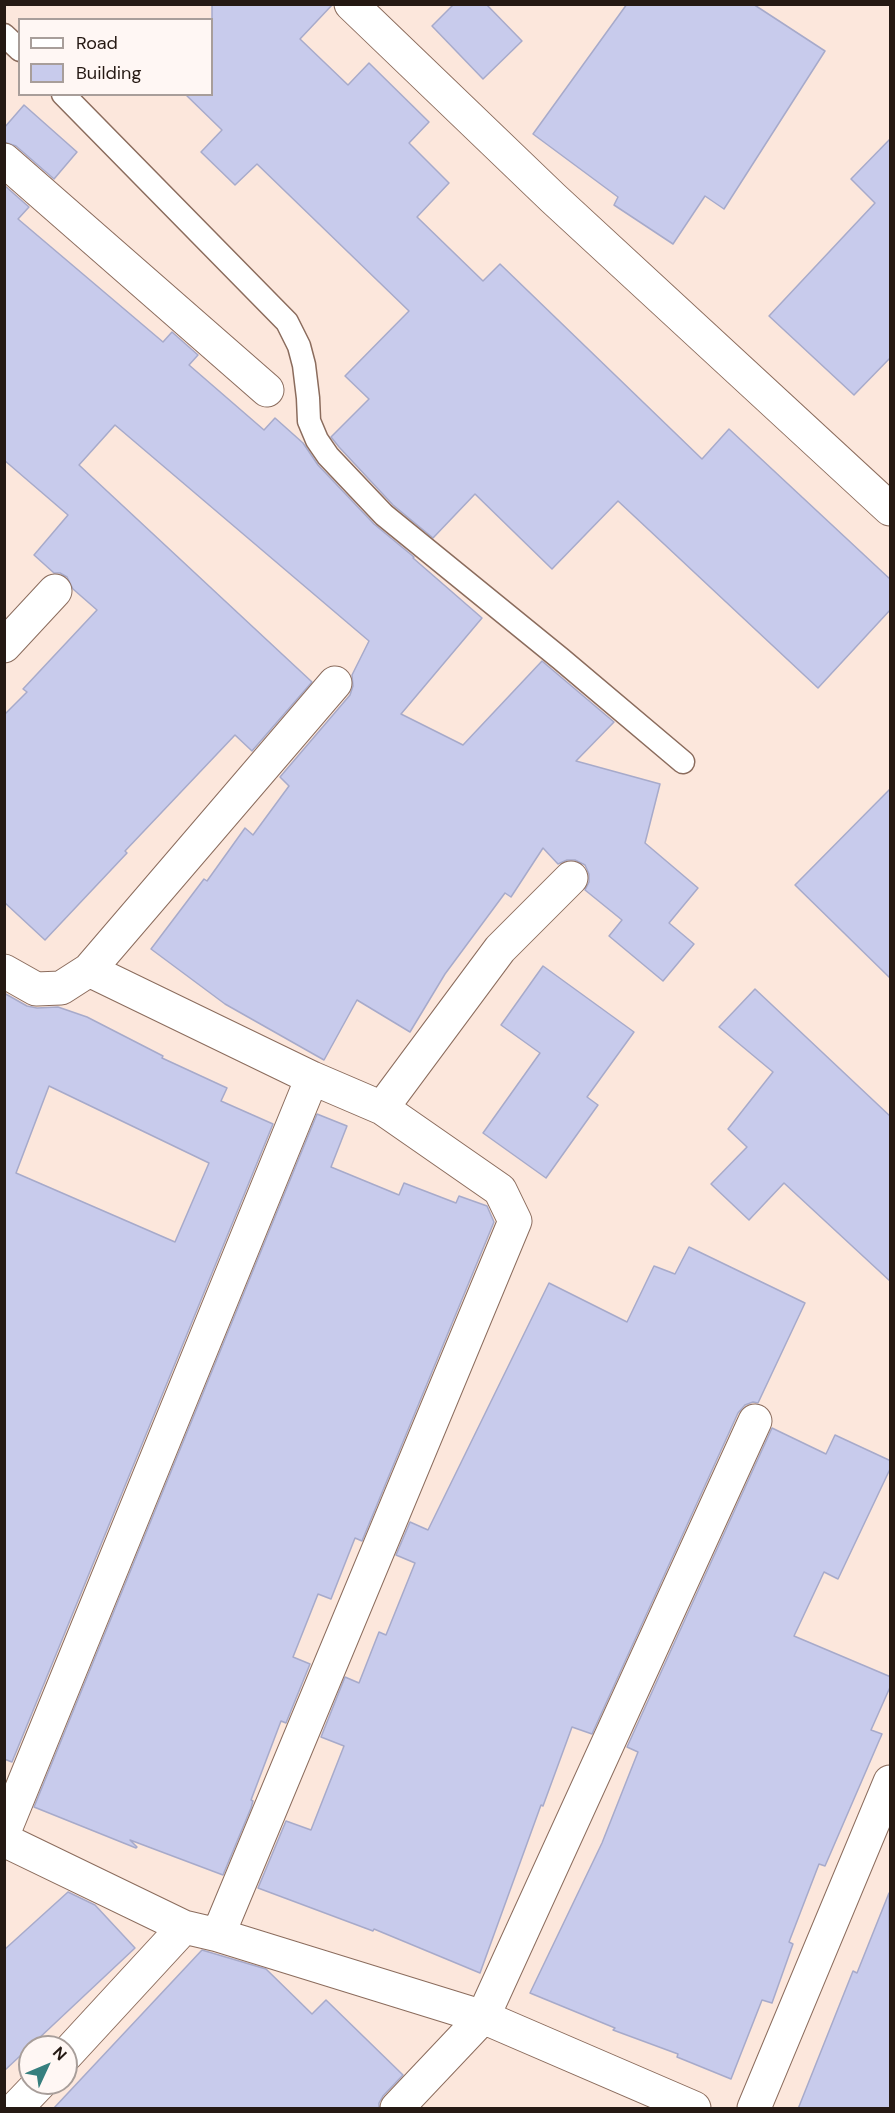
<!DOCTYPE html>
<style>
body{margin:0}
#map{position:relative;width:895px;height:2113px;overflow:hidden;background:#fce7dc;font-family:"DM Sans",sans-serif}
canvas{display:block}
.frame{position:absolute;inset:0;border:6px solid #251913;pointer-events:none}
.legend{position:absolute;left:18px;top:18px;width:195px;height:78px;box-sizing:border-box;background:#fff7f4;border:2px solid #a89e9a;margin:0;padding:8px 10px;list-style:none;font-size:18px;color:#251913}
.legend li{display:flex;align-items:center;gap:12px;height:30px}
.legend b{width:30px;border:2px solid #a89e9a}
.north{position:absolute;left:18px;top:2035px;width:60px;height:60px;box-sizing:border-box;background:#fff7f4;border:2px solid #a89e9a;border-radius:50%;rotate:46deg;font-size:16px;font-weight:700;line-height:24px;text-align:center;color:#251913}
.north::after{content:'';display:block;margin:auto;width:21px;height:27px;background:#367f7e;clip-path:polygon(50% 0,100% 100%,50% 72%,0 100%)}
</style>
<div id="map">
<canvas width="895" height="2113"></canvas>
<div class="frame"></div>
<ul class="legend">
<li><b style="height:8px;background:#fff"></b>Road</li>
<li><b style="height:16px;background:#c8cbec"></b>Building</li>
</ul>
<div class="north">N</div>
</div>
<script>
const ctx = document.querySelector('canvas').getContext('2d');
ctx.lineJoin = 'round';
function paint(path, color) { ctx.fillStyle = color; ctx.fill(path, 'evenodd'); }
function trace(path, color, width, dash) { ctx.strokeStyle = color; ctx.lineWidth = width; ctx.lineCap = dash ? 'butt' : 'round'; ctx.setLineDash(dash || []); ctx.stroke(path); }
const building = new Path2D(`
 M 212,4 L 333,4 L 300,39 L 348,85 L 369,63 L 429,122 L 409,143 L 449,183 L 417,217 L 483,281 L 500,264 L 702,459 L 729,429 L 891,580 L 891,609 L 818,688 L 618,501 L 552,569 L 475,494 L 433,538 L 393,505 L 339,447 L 331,437 L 369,399 L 345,376 L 409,311 L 257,164 L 235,185 L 201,152 L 222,130 L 185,94 L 212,94 Z
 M 454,4 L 486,4 L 522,41 L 483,79 L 432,26 Z
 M 627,4 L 753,4 L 825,51 L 724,209 L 705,196 L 673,244 L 614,205 L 618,197 L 533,134 Z
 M 24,105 L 77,152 L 54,179 L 16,146 L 4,142 L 4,128 Z
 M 891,138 L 891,357 L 854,395 L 769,316 L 875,203 L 851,179 Z
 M 4,185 L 29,207 L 18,219 L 163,342 L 172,332 L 198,355 L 189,365 L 264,430 L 275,418 L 303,443 L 318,465 L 374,524 L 414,557 L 413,558 L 482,618 L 401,714 L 463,745 L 542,661 L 614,722 L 576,761 L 660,784 L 645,843 L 698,888 L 669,923 L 694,944 L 663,981 L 609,936 L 622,920 L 585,890 L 589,882 L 589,874 L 585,865 L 575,860 L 567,860 L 558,864 L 543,848 L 511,897 L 505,893 L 445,974 L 410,1032 L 357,1000 L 324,1060 L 225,1004 L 151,949 L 204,879 L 207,881 L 245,828 L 253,835 L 289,786 L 280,777 L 350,695 L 353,686 L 352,675 L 369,641 L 115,425 L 79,465 L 312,682 L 252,751 L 235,735 L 125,851 L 127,853 L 45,940 L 4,902 L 4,715 L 27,692 L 23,689 L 97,610 L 73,589 L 67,577 L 60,573 L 54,573 L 34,555 L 68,515 L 4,460 Z
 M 891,788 L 891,979 L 795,885 Z
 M 543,966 L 634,1032 L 587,1097 L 598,1105 L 546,1178 L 483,1133 L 540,1053 L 501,1025 Z
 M 755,989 L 891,1117 L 891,1282 L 784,1183 L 749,1220 L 711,1184 L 747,1147 L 728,1129 L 773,1072 L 719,1027 Z
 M 4,993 L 27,1006 L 37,1008 L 58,1007 L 87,1017 L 163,1056 L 162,1058 L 227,1088 L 221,1101 L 273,1124 L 12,1762 L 4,1759 ZM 49,1086 L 209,1163 L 175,1242 L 16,1173 Z
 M 317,1114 L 347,1126 L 331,1167 L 399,1195 L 404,1183 L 456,1203 L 459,1196 L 487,1206 L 494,1222 L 362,1541 L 355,1538 L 331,1599 L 318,1594 L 293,1657 L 310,1664 L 286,1723 L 281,1721 L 251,1800 L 253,1801 L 251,1808 L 223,1875 L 130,1840 L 137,1847 L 136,1848 L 34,1807 Z
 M 689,1247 L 805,1303 L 758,1403 L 753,1402 L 745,1405 L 738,1413 L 592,1734 L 572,1727 L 543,1806 L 541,1805 L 480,1973 L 374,1929 L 373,1931 L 258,1888 L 286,1821 L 311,1830 L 344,1746 L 321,1737 L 345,1677 L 359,1683 L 379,1632 L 386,1635 L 415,1563 L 396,1555 L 410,1522 L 428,1530 L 549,1283 L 627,1322 L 654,1266 L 675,1274 Z
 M 772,1428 L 826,1454 L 835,1435 L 891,1461 L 891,1467 L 838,1579 L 824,1572 L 794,1636 L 891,1677 L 891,1685 L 871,1730 L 882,1734 L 825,1866 L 819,1864 L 789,1942 L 793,1944 L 772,2003 L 762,2000 L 731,2079 L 677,2057 L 678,2054 L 613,2030 L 615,2028 L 530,1993 L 602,1843 L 638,1752 L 627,1747 Z
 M 68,1892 L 95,1905 L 135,1948 L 4,2071 L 4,1950 Z
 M 889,1893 L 891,2109 L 798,2109 L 853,1971 L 857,1973 Z
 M 202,1950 L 266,1969 L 312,2014 L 326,2000 L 403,2075 L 383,2096 L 379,2103 L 379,2109 L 53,2109 Z`);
const service = new Path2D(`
 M 4,35 L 20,50
 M 63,94 L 287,322 L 299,346 L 304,365 L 308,398 L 309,421 L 317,440 L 328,456 L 384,515 L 561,659 L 683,762`);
const minor = new Path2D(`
 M 351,4 L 553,198 L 890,509
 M 4,160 L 267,390
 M 4,646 L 55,591
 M 89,970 L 335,683
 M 4,971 L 36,989 L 61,988 L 89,970 L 312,1078 L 382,1108 L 500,1190 L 515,1221 L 218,1935
 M 382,1108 L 500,949 L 571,878
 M 4,1832 L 312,1078
 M 4,1840 L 184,1927 L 218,1935 L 483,2017 L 694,2108
 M 66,2055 L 184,1927
 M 16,2108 L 40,2083
 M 397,2108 L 483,2017 L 755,1421
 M 754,2108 L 890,1782`);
paint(building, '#c8cbec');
trace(building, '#a7aaca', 1.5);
trace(service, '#8b6c5d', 25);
trace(minor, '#8b6c5d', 35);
trace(service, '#fff', 22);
trace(minor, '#fff', 33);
</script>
